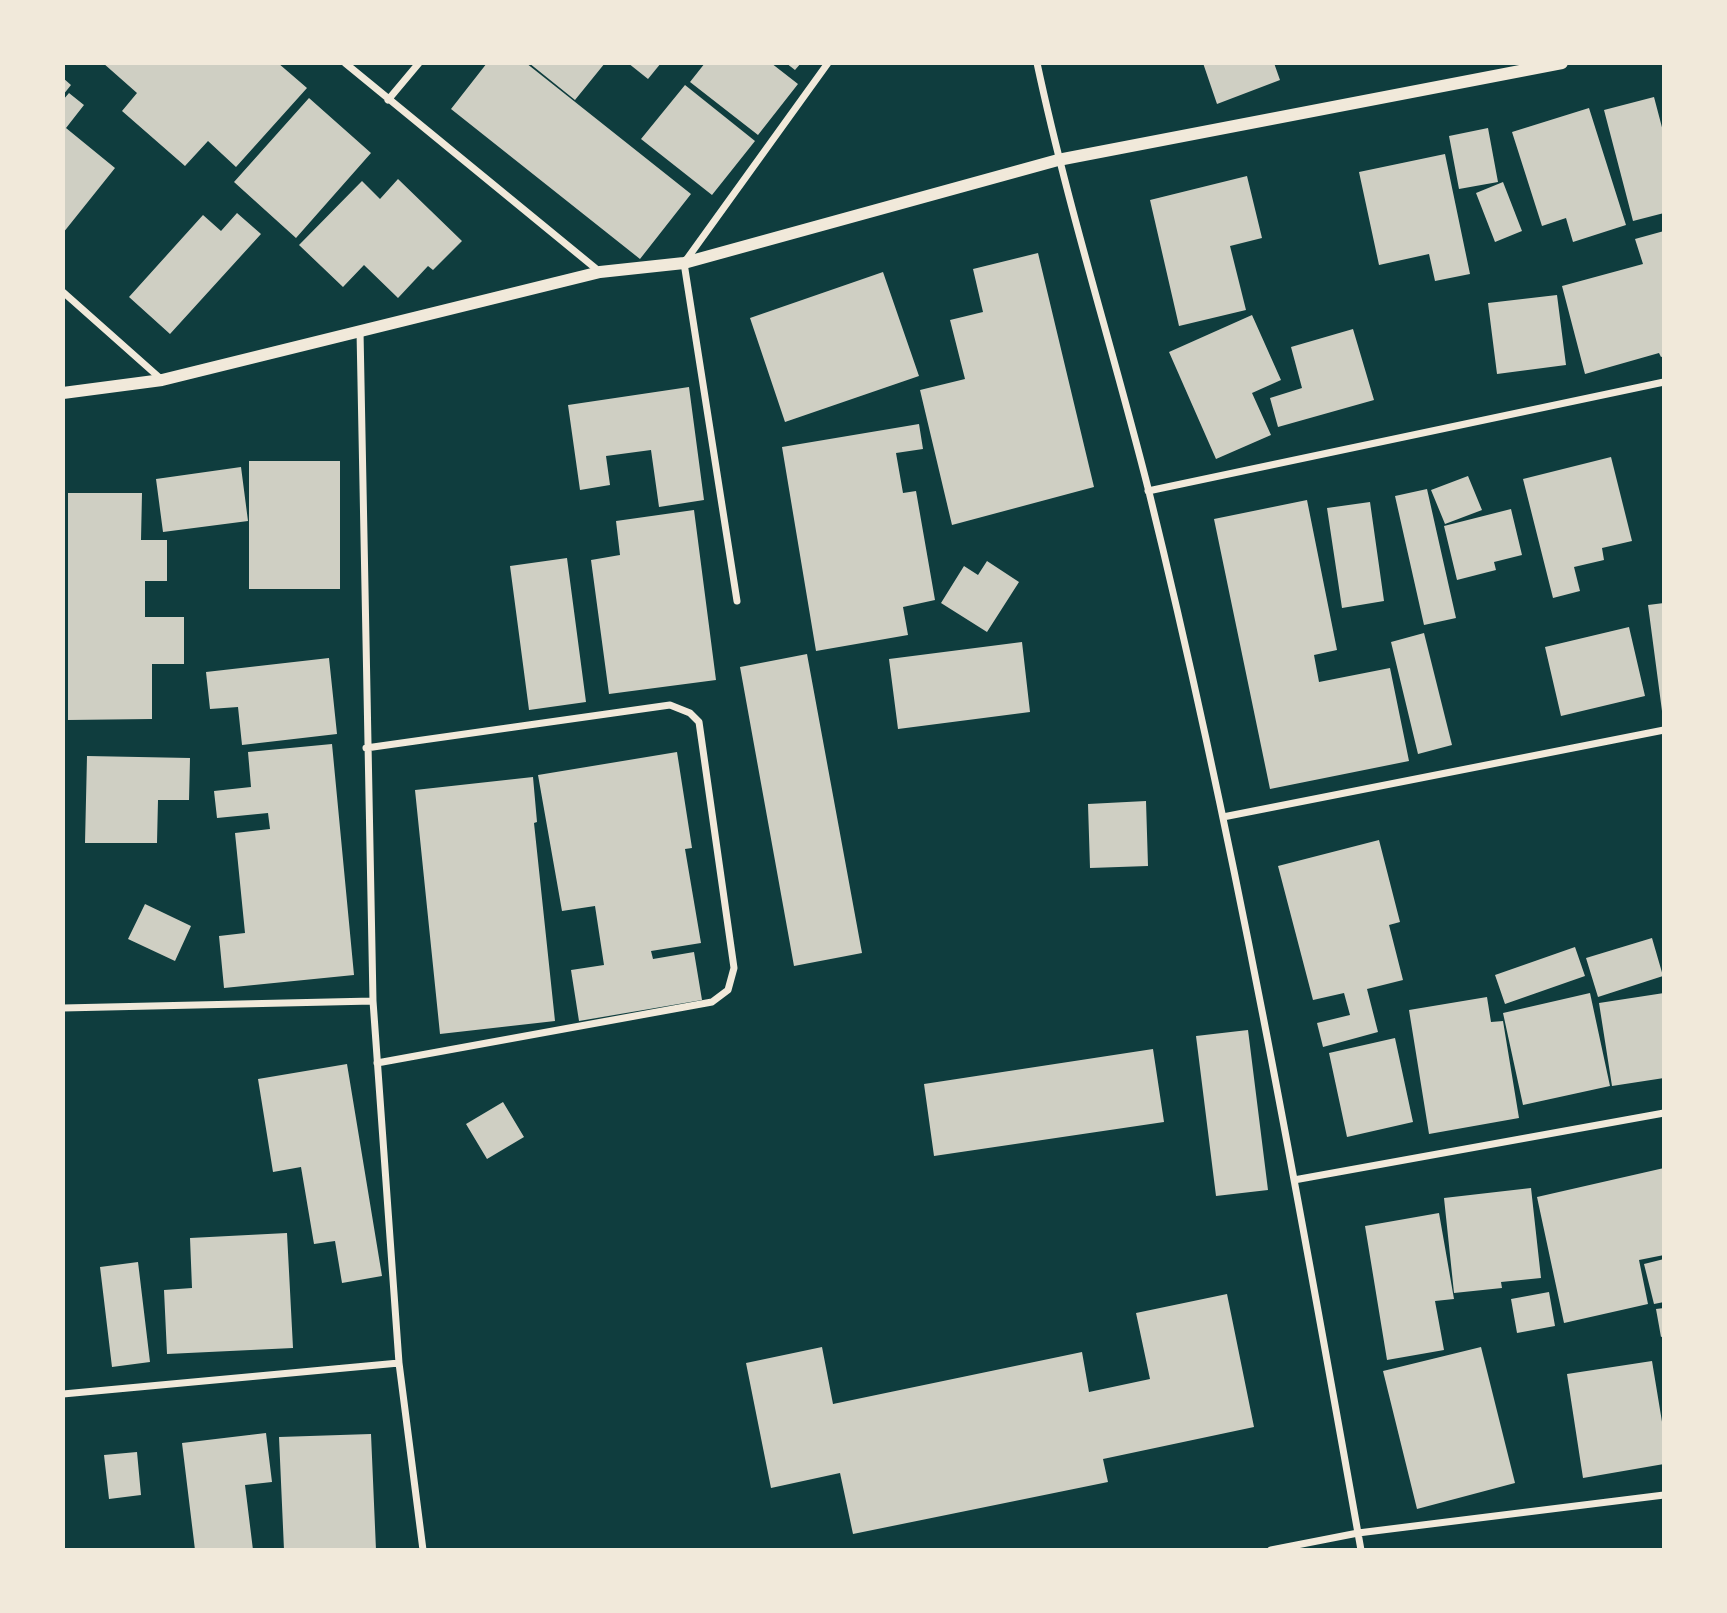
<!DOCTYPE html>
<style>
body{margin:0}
#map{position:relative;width:1727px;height:1613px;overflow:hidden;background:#0f3d3e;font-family:"Nunito Sans",sans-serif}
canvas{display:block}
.frame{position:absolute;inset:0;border:65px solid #f1e9da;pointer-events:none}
</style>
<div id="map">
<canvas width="1727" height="1613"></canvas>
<div class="frame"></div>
</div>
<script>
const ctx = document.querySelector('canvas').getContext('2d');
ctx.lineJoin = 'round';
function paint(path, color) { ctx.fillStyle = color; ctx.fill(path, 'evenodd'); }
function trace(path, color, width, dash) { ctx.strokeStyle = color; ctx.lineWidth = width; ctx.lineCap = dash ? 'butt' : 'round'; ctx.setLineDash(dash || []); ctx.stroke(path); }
const building = new Path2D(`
 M 103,63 L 278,63 L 307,88 L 236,167 L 208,141 L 185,166 L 122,111 L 137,93 Z
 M 487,63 L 526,63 L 691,194 L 640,259 L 451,109 Z
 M 529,63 L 605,63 L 575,100 Z
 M 628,63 L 661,63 L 648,79 Z
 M 705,63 L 771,63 L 798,84 L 758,135 L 690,82 Z
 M 786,63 L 801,63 L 795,70 Z
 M 1203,63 L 1274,63 L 1280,80 L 1217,104 Z
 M 63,78 L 71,85 L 63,95 Z
 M 685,85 L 755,141 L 712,195 L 641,139 Z
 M 69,93 L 84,105 L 66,128 L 115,168 L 63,233 L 63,100 Z
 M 1654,97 L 1664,135 L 1664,213 L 1633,221 L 1604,110 Z
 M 309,98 L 371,153 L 296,238 L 234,182 Z
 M 1589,108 L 1626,225 L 1573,242 L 1566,218 L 1542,226 L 1512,132 Z
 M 1488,128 L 1498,182 L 1459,189 L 1449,136 Z
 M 1445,154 L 1470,274 L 1435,281 L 1429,254 L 1379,265 L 1359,172 Z
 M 1247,176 L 1262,238 L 1230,246 L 1246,310 L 1179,326 L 1150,200 Z
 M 398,179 L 462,241 L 433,270 L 428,266 L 398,298 L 364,265 L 343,287 L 299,245 L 362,181 L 380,199 Z
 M 1503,182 L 1522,231 L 1495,242 L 1476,193 Z
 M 237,213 L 261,234 L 170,334 L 129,297 L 203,215 L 221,231 Z
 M 1664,231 L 1664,356 L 1661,357 L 1659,353 L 1585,374 L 1562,286 L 1643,264 L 1635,239 Z
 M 1038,253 L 1094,487 L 952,525 L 920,390 L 965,379 L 950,320 L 983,312 L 973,269 Z
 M 883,272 L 919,376 L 785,422 L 750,318 Z
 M 1557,295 L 1566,365 L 1497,374 L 1488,303 Z
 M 1252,315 L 1281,380 L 1252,393 L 1271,435 L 1216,459 L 1169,352 Z
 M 1353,329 L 1374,400 L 1278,427 L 1270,398 L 1302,388 L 1291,347 Z
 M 689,387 L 704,500 L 659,507 L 651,450 L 606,456 L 610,485 L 580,490 L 568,405 Z
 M 919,424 L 923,449 L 896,453 L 903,493 L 916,491 L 935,600 L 903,607 L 908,635 L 816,651 L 782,447 Z
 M 1611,457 L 1632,541 L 1602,548 L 1604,560 L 1574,567 L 1580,591 L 1553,598 L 1523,479 Z
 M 249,461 L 340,461 L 340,589 L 249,589 Z
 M 241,467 L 248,521 L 163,532 L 156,479 Z
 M 1468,476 L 1482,510 L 1445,524 L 1431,490 Z
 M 1427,489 L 1456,618 L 1424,625 L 1395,496 Z
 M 68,493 L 142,493 L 141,540 L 167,540 L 167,581 L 145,581 L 145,617 L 184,617 L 184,664 L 152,664 L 152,719 L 68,720 Z
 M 1307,500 L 1337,650 L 1314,655 L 1319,682 L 1390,668 L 1409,761 L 1270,789 L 1214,519 Z
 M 1370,502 L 1384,601 L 1342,608 L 1327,508 Z
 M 1511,509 L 1522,555 L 1494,562 L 1496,570 L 1457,580 L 1444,526 Z
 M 694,510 L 716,680 L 609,694 L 591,560 L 620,555 L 616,521 Z
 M 567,558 L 586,702 L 529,710 L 510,566 Z
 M 987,561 L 1019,582 L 987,632 L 941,603 L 964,566 L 978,575 Z
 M 1664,603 L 1664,710 L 1662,711 L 1648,605 Z
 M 1629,627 L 1645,696 L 1561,716 L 1545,647 Z
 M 1424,633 L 1452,745 L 1418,754 L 1391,642 Z
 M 1022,642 L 1030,712 L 898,729 L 889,659 Z
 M 807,654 L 862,953 L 794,966 L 740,667 Z
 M 329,658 L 337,734 L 242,745 L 238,707 L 210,709 L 206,672 Z
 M 332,744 L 354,975 L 224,988 L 219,936 L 245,933 L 235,833 L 270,829 L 268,813 L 217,818 L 214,791 L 251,787 L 248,752 Z
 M 677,752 L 692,848 L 685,849 L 701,943 L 651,951 L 653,959 L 694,952 L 702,1000 L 579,1021 L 571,970 L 604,965 L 595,906 L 562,911 L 538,775 Z
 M 87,756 L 190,758 L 189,800 L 158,800 L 157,843 L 85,843 Z
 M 533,777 L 537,822 L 534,823 L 555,1021 L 440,1034 L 415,790 Z
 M 1146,801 L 1148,866 L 1090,868 L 1088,804 Z
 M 1379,840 L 1400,922 L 1389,925 L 1403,980 L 1367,989 L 1378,1032 L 1323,1047 L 1317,1023 L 1350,1015 L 1344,993 L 1313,1000 L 1278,866 Z
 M 145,904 L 191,926 L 175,961 L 128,939 Z
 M 1652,938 L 1663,976 L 1598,997 L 1586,958 Z
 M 1575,947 L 1585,976 L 1505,1004 L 1495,975 Z
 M 1590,993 L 1610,1086 L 1523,1105 L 1503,1013 Z
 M 1664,993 L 1664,1078 L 1612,1086 L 1599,1003 Z
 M 1487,997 L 1491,1022 L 1503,1021 L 1519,1118 L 1429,1134 L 1409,1010 Z
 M 1248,1030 L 1268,1190 L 1216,1196 L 1196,1036 Z
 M 1395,1038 L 1413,1122 L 1347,1137 L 1329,1053 Z
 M 1153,1049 L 1164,1122 L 934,1156 L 924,1084 Z
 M 347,1064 L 382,1276 L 342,1283 L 335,1241 L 314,1244 L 301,1167 L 273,1172 L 258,1079 Z
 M 503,1102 L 524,1137 L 487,1159 L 466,1124 Z
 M 1664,1168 L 1664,1255 L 1639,1260 L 1648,1304 L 1564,1323 L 1537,1197 Z
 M 1531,1188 L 1541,1278 L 1501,1282 L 1502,1288 L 1454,1293 L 1444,1198 Z
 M 1439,1213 L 1454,1299 L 1435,1301 L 1444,1350 L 1387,1360 L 1365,1226 Z
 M 287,1233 L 293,1348 L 167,1354 L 164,1290 L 192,1288 L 190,1238 Z
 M 1664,1259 L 1664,1302 L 1654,1304 L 1644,1264 Z
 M 138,1262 L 150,1362 L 112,1367 L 100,1267 Z
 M 1549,1292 L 1555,1326 L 1517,1333 L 1511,1299 Z
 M 1227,1294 L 1254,1427 L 1103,1459 L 1108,1482 L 853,1534 L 840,1473 L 771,1488 L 746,1363 L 822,1347 L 833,1404 L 1082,1352 L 1089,1392 L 1150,1379 L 1136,1313 Z
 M 1664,1308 L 1664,1336 L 1661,1337 L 1656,1309 Z
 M 1481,1347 L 1515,1483 L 1417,1509 L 1383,1371 Z
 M 1652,1361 L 1664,1434 L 1664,1464 L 1583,1478 L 1567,1374 Z
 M 266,1433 L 272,1482 L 245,1485 L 253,1550 L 195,1550 L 182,1443 Z
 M 371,1434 L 376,1550 L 284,1550 L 279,1437 Z
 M 137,1452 L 141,1495 L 109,1499 L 104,1455 Z`);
const minor = new Path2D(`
 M 345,63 L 600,272
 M 1037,63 C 1068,208 1113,349 1149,492 C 1235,841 1298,1196 1361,1550
 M 388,100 L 419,63
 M 63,292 L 161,379
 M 1148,491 L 1664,382
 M 737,601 L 684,263 L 828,63
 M 366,748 L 670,705 L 690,713 L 699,722 L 734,968 L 728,990 L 712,1002 L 377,1063
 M 1223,817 L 1664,730
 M 63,1008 L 373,1001 L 360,331
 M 1294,1180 L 1664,1113
 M 399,1363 L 423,1550
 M 63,1394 L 399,1363 L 373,1001
 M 1271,1550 L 1358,1533 L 1664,1495`);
const tertiary = new Path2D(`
 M 63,393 L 162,380 L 600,272 L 684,263 L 1058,160 L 1562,63`);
paint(building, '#cfcfc3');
trace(minor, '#f1e9da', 7);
trace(tertiary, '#f1e9da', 12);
</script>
